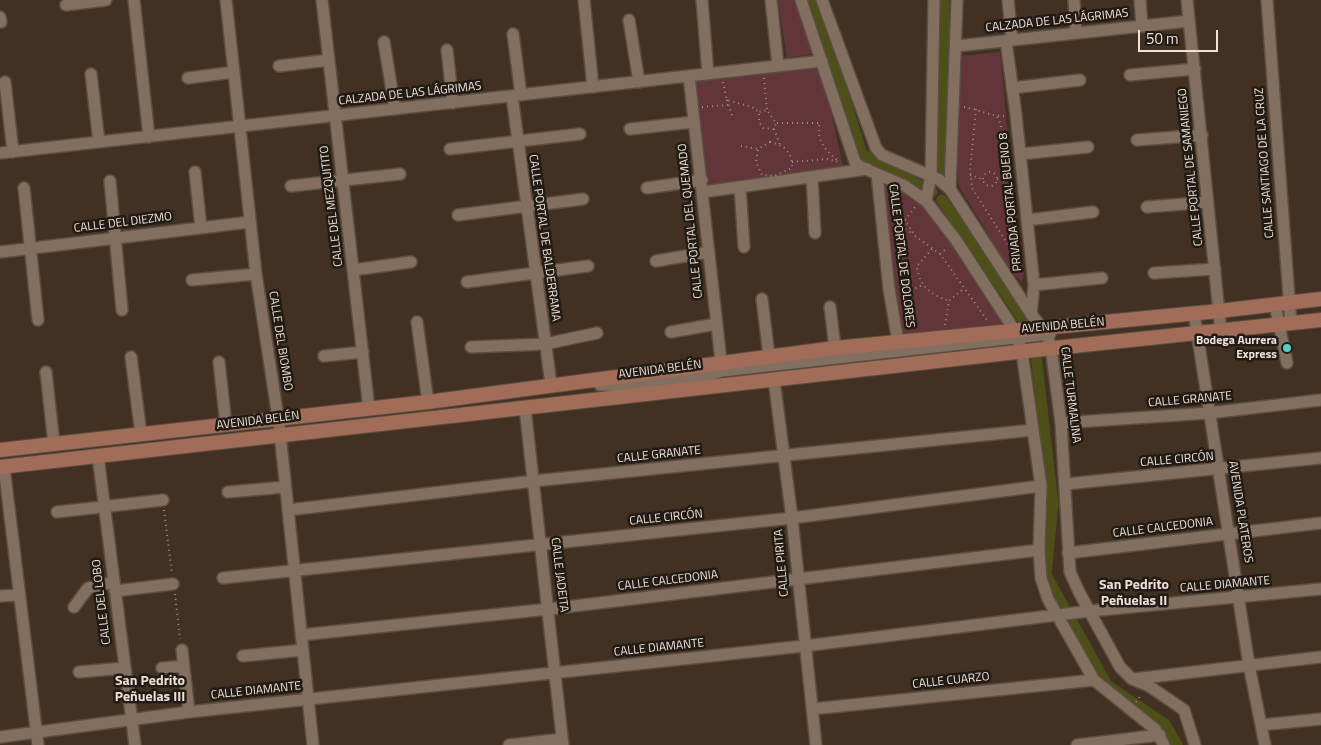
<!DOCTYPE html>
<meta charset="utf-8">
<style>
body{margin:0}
#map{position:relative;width:1321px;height:745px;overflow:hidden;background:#423122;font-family:"Titillium Web",sans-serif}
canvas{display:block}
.scale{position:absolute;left:1138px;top:30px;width:80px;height:22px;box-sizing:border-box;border:2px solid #eee2d9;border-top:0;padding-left:6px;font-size:15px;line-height:18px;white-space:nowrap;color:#eee2d9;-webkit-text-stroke:4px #221b14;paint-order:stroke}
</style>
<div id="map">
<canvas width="1321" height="745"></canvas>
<div class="scale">50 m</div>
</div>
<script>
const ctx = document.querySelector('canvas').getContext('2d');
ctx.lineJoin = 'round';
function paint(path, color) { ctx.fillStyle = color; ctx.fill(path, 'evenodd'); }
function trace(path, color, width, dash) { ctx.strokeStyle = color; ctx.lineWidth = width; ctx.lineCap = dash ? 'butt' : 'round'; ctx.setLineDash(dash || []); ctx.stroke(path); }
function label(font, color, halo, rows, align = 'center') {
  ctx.font = font + ' "Titillium Web",sans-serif'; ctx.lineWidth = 5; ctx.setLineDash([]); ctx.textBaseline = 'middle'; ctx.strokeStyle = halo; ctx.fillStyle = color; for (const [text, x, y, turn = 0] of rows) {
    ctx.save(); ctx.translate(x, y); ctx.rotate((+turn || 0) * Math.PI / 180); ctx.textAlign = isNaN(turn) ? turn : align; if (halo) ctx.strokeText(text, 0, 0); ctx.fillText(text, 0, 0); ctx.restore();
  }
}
const green = new Path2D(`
 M 778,0 L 796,0 L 815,53 L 787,58 Z
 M 1000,52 L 1016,224 L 1024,274 L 1022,282 L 1010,271 L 958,184 L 958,56 Z
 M 821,64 L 843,167 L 701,189 L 689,80 Z
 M 880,181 L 926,203 L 1004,325 L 901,334 L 893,294 Z`);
const canal = new Path2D(`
 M 814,0 L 862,154 L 932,192
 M 942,178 L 944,0
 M 942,200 L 1028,326
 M 1036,355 L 1053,504 L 1046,575 L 1107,685 L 1165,724 L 1177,745`);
const path = new Path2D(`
 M 764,78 L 767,110
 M 723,82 L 727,100 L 752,107 L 759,112 L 759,122 L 763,128 L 774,129 L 776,123 L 767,110 L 759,112
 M 727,100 L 733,119
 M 702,107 L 728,105
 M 964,107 C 977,109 992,117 1005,116
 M 976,109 L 970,170 L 972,188 L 1015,256 L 1021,274
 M 997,117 L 1001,125 L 1003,177 L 1014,255
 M 777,123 L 820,123 C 815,141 827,151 839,162
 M 774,129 L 780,145
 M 770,142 C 786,146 792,152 792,168 L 774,176 L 762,175 L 756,162 L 758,149 Z
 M 741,146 L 758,149
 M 792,162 L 827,159 L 839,162
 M983 179a7 7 0 1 1 14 0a7 7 0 1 1-14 0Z
 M 970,175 L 982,179
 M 997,179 L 1012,176
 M 891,198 L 915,236 L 940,254 L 987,320
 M 905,220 L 916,206
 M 892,222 L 912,233
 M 932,249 L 917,266 C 919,286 930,294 949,301
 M 940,254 L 947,248
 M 902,295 L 922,285
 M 945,325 L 949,301 L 962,290
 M 164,510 L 172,574
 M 175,594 L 180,639
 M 1136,702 L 1142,694`);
const minor = new Path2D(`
 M 134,0 L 149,137
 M 226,0 L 256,274 L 279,424 L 313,745
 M 322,0 L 369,409
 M 584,0 L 593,87
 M 702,0 L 708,74
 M 771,0 L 778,66
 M 801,0 L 855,162 L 859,166 L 905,186 L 926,201 L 956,240 L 1015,331 L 1022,352 L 1041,486 L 1039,550 L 1041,578 L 1048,599 L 1094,680 L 1155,729 L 1164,745
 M 822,0 L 876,148 L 882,155 L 938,179 L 950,189
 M 957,0 L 950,189 L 1031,314 L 1047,334 L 1051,348 L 1061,423 L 1070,572 L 1079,592 L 1120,667 L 1132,679 L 1149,686 L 1184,710 L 1195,745
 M 1008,0 L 1012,40
 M 1074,0 L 1076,33
 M 1140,0 L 1142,26
 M 1187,0 L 1221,332
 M 1267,0 L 1291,324
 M 66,5 L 106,0
 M 0,17 L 1,22
 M 629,20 L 639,82
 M 513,34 L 521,95
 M 1006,41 L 1016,115 L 1034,285 L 1031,314
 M 384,42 L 395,109
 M 957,46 L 1189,21
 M 447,50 L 453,103
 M 279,66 L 329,60
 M 91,74 L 99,142
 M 1130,75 L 1195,69
 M 689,76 L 722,370
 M 188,78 L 234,72
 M 5,82 L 13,152
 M 1012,88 L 1080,80
 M 512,96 L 551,384
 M 630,129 L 694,122
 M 1137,140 L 1202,135
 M 450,149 L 580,134
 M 0,153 L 822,61
 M 1021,154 L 1088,147
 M 195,172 L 201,228
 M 877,174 L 889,289 L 898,342
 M 812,177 L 815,233
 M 110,181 L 122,310
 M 291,186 L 400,174
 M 740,187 L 744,247
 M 24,188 L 38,320
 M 647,188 L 702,180
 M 703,192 L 867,169
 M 926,201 L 931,175 L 934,0
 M 1147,207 L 1208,202
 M 458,215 L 583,199
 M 1027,220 L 1093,212
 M 0,252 L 250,222
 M 656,261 L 709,252
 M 353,270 L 411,262
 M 1154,273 L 1215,269
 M 192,280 L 256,274
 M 467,282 L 588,266
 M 1034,285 L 1102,278
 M 762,299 L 769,356
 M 1275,305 L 1287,363
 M 830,307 L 835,348
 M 1194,313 L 1249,665 L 1265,745
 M 417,322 L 428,402
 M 671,332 L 716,324
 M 471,347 L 545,344 L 597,333
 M 324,356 L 363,352
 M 131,357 L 141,434
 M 219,362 L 226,425
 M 46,372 L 54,444
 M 774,380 L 792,518 L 816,745
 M 600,385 L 632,386 L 698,378 L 722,371 L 1050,334
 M 525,408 L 563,745
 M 1061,423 L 1209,413 L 1321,400
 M 98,456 L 135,745
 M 4,467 L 38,745
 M 1066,484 L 1321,458
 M 228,492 L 285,487
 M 288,510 L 534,481 L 1033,430
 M 57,512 L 163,500
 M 1068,553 L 1321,523
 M 223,578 L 792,518 L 1041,486
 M 115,591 L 173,584
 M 0,596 L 19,595
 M 74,607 L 88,588 L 114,582
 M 301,635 L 549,609 L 1039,550
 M 182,650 L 189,712
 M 243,656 L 303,650
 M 162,668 L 184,666
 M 79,672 L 124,668
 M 1134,679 L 1321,657
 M 812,709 L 1094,680
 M 1261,725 L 1321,719
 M 0,737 L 189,712 L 804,646 L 1090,611 L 1321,589
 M 509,745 L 562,739
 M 1077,745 L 1160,735`);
const major = new Path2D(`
 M 0,450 L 428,402 L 835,348 L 1219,311 L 1321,299
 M 0,467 L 1026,351 L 1321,320`);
const markers = [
 [1287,348,5,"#56cec3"]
];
const streetNames = [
 ["CALZADA DE LAS LÁGRIMAS",1057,21,-6],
 ["CALZADA DE LAS LÁGRIMAS",410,94,-6],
 ["CALLE SANTIAGO DE LA CRUZ",1265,163,-94],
 ["CALLE PORTAL DE SAMANIEGO",1191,167,-96],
 ["PRIVADA PORTAL BUENO 8",1011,202,-96],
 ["CALLE DEL MEZQUITITO",332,206,-97],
 ["CALLE PORTAL DEL QUEMADO",691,221,-96],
 ["CALLE DEL DIEZMO",123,223,-7],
 ["CALLE PORTAL DE BALDERRAMA",544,238,82],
 ["CALLE PORTAL DE DOLORES",901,256,83],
 ["AVENIDA BELÉN",1063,326,-5],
 ["CALLE DEL BIOMBO",280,341,81],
 ["AVENIDA BELÉN",660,370,-7],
 ["CALLE TURMALINA",1070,395,83],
 ["CALLE GRANATE",1190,400,-5],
 ["AVENIDA BELÉN",258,421,-7],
 ["CALLE GRANATE",659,455,-6],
 ["CALLE CIRCÓN",1177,460,-5],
 ["AVENIDA PLATEROS",1240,512,81],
 ["CALLE CIRCÓN",666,518,-6],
 ["CALLE CALCEDONIA",1163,528,-7],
 ["CALLE PIRITA",782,563,-95],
 ["CALLE JADEITA",559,575,83],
 ["CALLE CALCEDONIA",668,581,-7],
 ["CALLE DIAMANTE",1225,585,-5],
 ["CALLE DEL LOBO",102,602,-97],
 ["CALLE DIAMANTE",659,648,-6],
 ["CALLE CUARZO",951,681,-6],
 ["CALLE DIAMANTE",256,691,-6]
];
const poiNames = [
 ["Bodega Aurrera",1277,341],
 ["Express",1277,355]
];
const neighbourhoodNames = [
 ["San Pedrito",1134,586],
 ["Peñuelas II",1134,602],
 ["San Pedrito",150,682],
 ["Peñuelas III",150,698]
];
paint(green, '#62353b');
trace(canal, '#4c4f18', 11);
trace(minor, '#5b4d40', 14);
trace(major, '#5b4d40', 16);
trace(path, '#9d8e83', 2, [1, 4]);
trace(minor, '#836f5f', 11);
trace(major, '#a26d58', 14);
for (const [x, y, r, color] of markers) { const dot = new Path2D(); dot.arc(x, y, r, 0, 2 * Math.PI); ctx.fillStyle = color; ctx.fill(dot); trace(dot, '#221b14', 2); }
label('12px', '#eee2d9', '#221b14', streetNames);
label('bold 12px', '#eee2d9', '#221b14', poiNames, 'right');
label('bold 14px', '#eee2d9', '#221b14', neighbourhoodNames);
</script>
